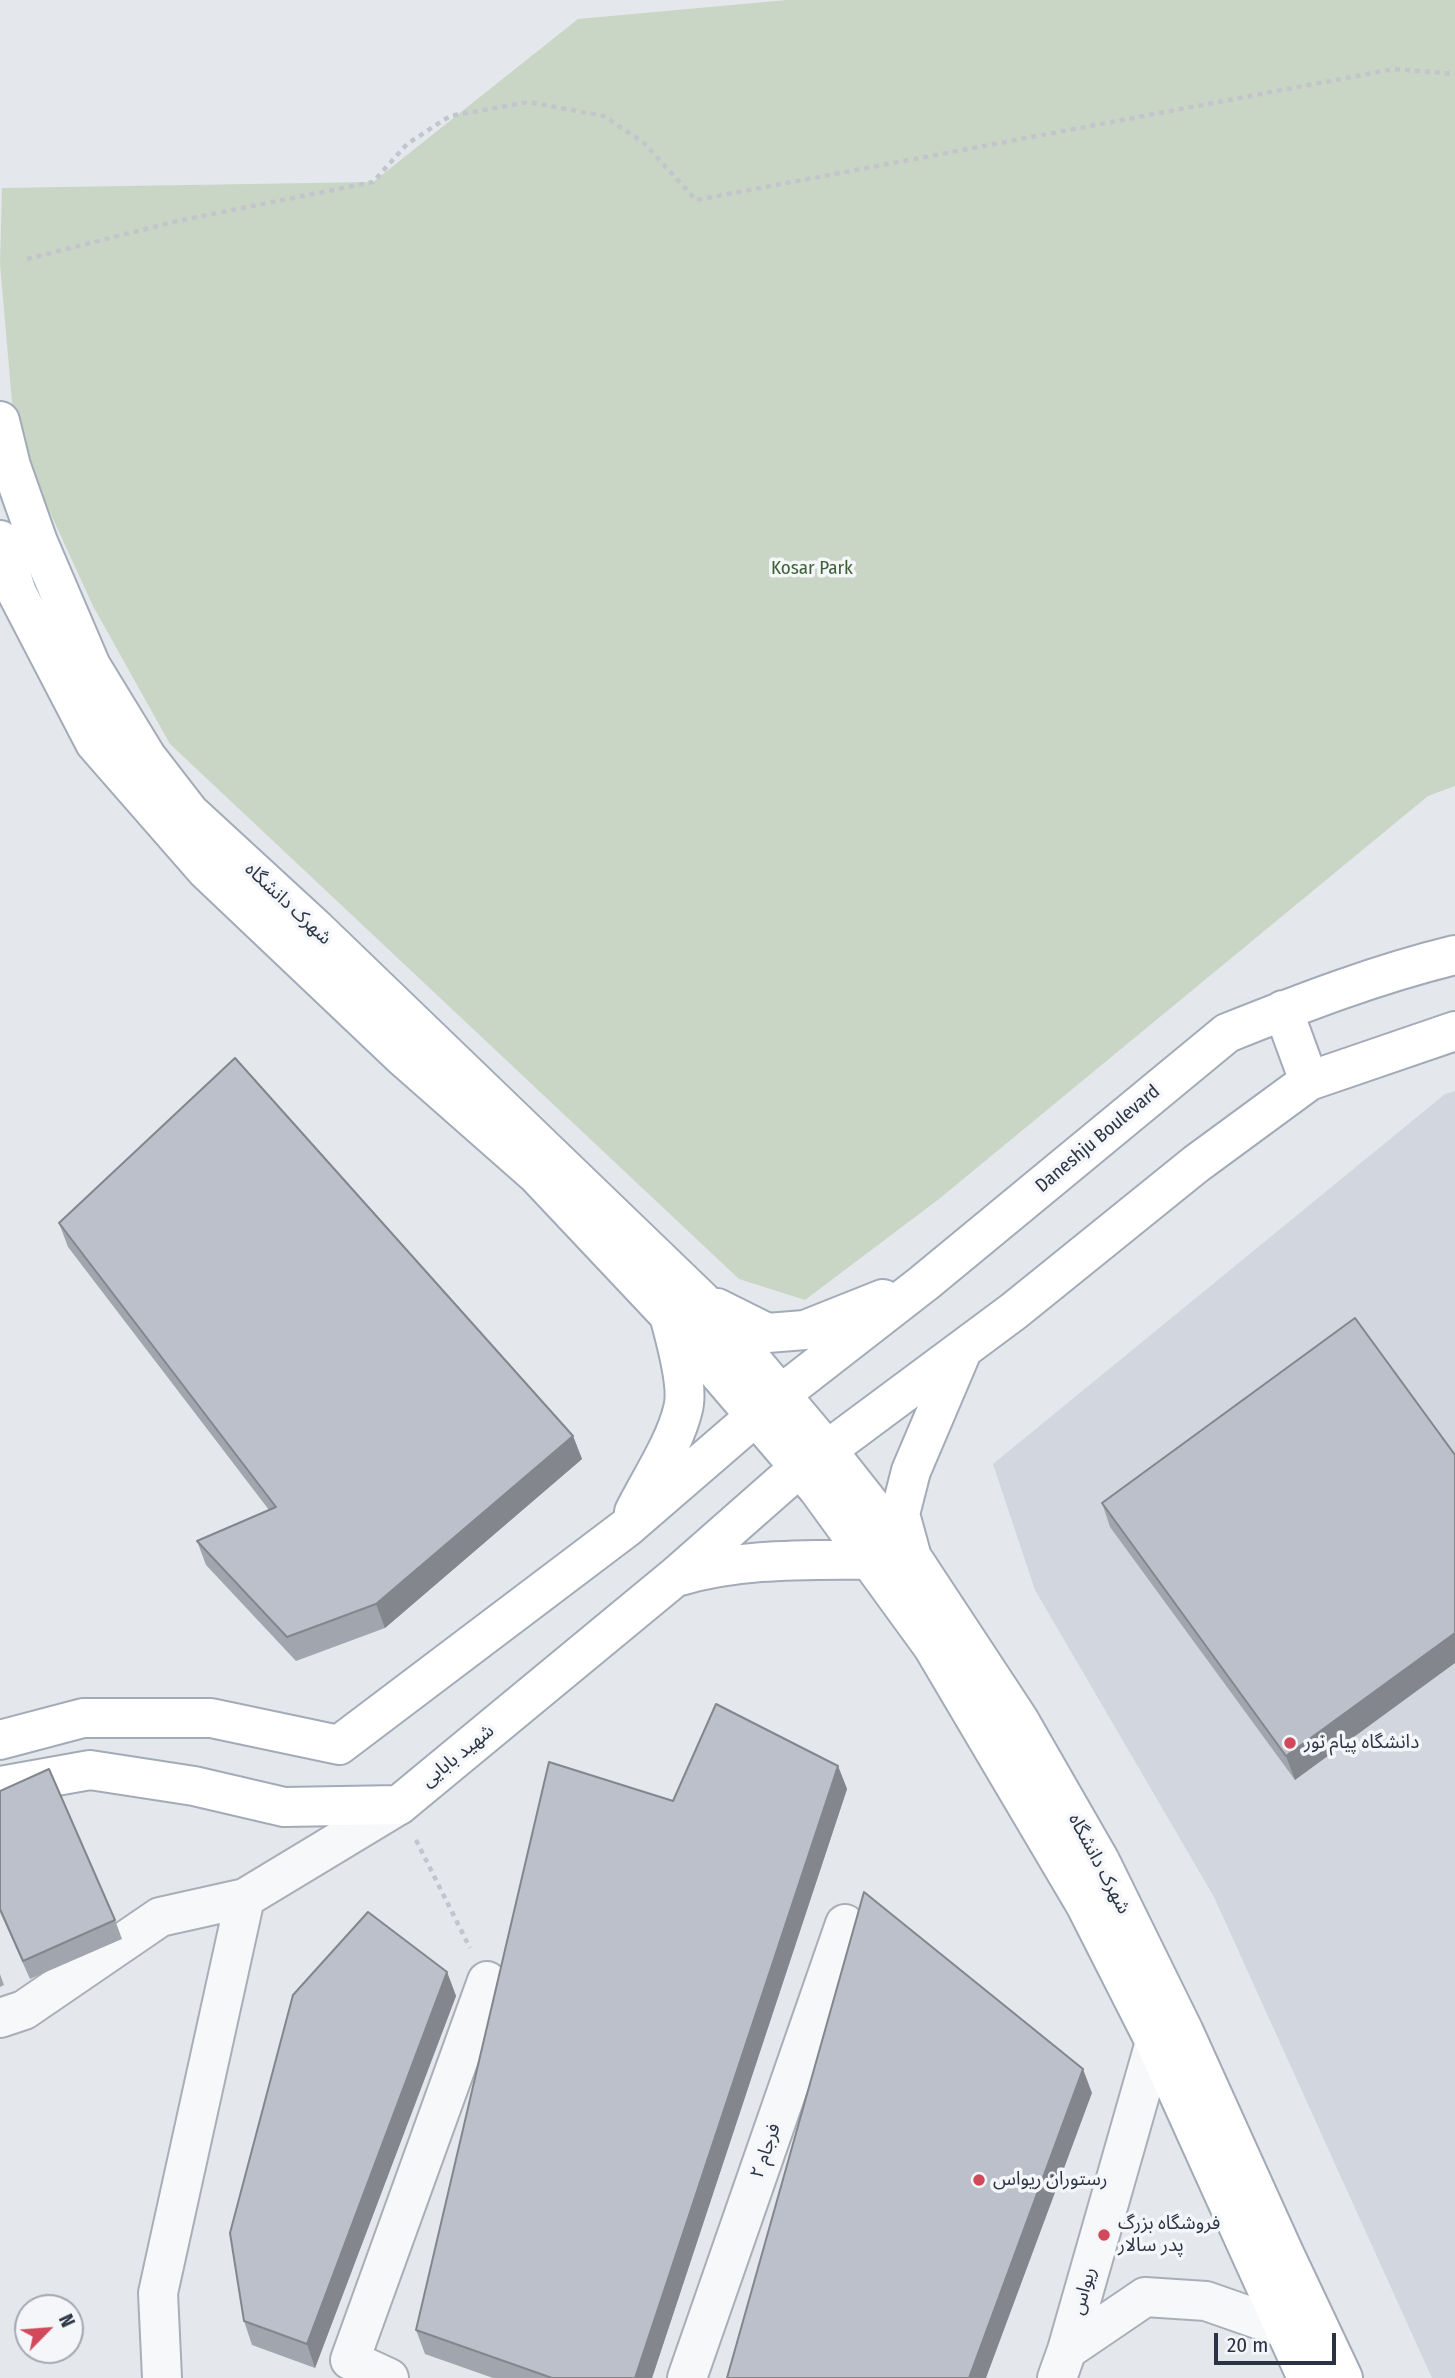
<!DOCTYPE html>
<meta charset="utf-8">
<style>
body{margin:0}
#map{position:relative;width:1455px;height:2378px;overflow:hidden;background:#e4e7ec;font-family:"Fira Sans Condensed",sans-serif}
canvas{display:block}
.north{position:absolute;left:14px;top:2294px;width:70px;height:70px;box-sizing:border-box;background:#f4f6f9;border:2px solid #a4a8b1;border-radius:50%;rotate:65deg;font-size:19px;font-weight:700;line-height:28px;text-align:center;color:#2b3445}
.north::after{content:'';display:block;margin:auto;width:24px;height:32px;background:#d1495b;clip-path:polygon(50% 0,100% 100%,50% 72%,0 100%)}
.scale{position:absolute;left:1214px;top:2333px;width:122px;height:32px;box-sizing:border-box;border:4px solid #2b3445;border-top:0;padding-left:9px;font-size:21px;line-height:24px;white-space:nowrap;color:#2b3445;-webkit-text-stroke:5px #f4f6f9;paint-order:stroke}
</style>
<div id="map">
<canvas width="1455" height="2378"></canvas>
<div class="north">N</div>
<div class="scale">20 m</div>
</div>
<script>
const ctx = document.querySelector('canvas').getContext('2d');
ctx.lineJoin = 'round';
function paint(path, color) { ctx.fillStyle = color; ctx.fill(path, 'evenodd'); }
function trace(path, color, width, dash) { ctx.strokeStyle = color; ctx.lineWidth = width; ctx.lineCap = dash ? 'butt' : 'round'; ctx.setLineDash(dash || []); ctx.stroke(path); }
function label(font, color, halo, rows, align = 'center') {
  ctx.font = font + ' "Fira Sans Condensed","Noto Sans Arabic",sans-serif'; ctx.lineWidth = 7; ctx.setLineDash([]); ctx.textBaseline = 'middle'; ctx.strokeStyle = halo; ctx.fillStyle = color; for (const [text, x, y, turn = 0] of rows) {
    ctx.save(); ctx.translate(x, y); ctx.rotate((+turn || 0) * Math.PI / 180); ctx.textAlign = isNaN(turn) ? turn : align; if (halo) ctx.strokeText(text, 0, 0); ctx.fillText(text, 0, 0); ctx.restore();
  }
}
const built = new Path2D(`
 M 1455,1091 L 1455,2378 L 1432,2378 L 1214,1897 L 1035,1590 L 993,1464 L 1445,1094 Z`);
const green = new Path2D(`
 M 787,0 L 1455,0 L 1455,786 L 1428,796 L 939,1199 L 805,1300 L 739,1279 L 170,744 L 93,606 L 15,436 L 0,264 L 2,188 L 373,182 L 578,19 Z`);
const path = new Path2D(`
 M 27,259 L 177,221 L 373,182 L 407,144 L 450,116 L 529,102 L 604,116 L 644,143 L 696,200 L 1394,69 L 1455,74
 M 416,1840 L 470,1948`);
const minor = new Path2D(`
 M 0,2018 L 24,2010 L 160,1917 L 245,1898 L 399,1805
 M 1067,2350 L 1145,2297 L 1206,2301 L 1286,2329
 M 162,2378 L 158,2293 L 245,1898
 M 389,2378 L 350,2360 L 487,1981
 M 687,2378 L 845,1924
 M 1057,2378 L 1067,2350 L 1155,2042`);
const major = new Path2D(`
 M 0,421 L 11,466 L 38,542 L 91,666 L 146,756 L 190,813 L 316,929 L 702,1301 L 827,1450 L 913,1559 L 1019,1720 L 1100,1861 L 1184,2032 L 1284,2253 L 1343,2378
 M 0,540 L 17,593 L 95,743 L 206,870 L 403,1057 L 537,1175 L 668,1314 L 818,1489 L 933,1647 L 1085,1904 L 1155,2042 L 1307,2378
 M 1283,1010 L 1309,1081
 M 717,1308 L 767,1333 L 805,1330 L 883,1299
 M 634,1512 C 650,1480 675,1443 683,1409 C 689,1387 676,1341 670,1319
 M 911,1554 L 900,1514 L 911,1471 L 962,1351
 M 680,1576 C 748,1556 818,1561 888,1559
 M 0,1740 L 83,1718 L 211,1718 L 339,1745 L 626,1528 L 780,1395 L 924,1283 L 1227,1033 C 1302,1003 1377,974 1455,955
 M 0,1786 L 90,1770 L 194,1786 L 284,1807 L 399,1805 L 675,1577 L 800,1467 L 827,1450 L 1014,1311 L 1196,1164 L 1309,1081 L 1455,1031`);
const wall = new Path2D(`
 M 59,1223 L 573,1436 L 582,1459 L 385,1628 L 296,1661 L 206,1565 L 197,1541 L 269,1510 L 68,1247 Z
 M 1455,1455 L 1295,1780 L 1110,1527 L 1102,1503 Z
 M 838,1766 L 847,1789 L 652,2378 L 493,2378 L 425,2354 L 416,2330 L 673,1801 Z
 M 0,1791 L 115,1920 L 122,1939 L 30,1979 L 0,1912 Z
 M 447,1972 L 456,1996 L 315,2368 L 252,2345 L 244,2321 Z
 M 0,1974 L 4,1985 L 0,1987 Z`);
const shadedWall = new Path2D(`
 M 573,1436 L 582,1459 L 385,1628 L 376,1604 Z
 M 1455,1633 L 1455,1663 L 1295,1780 L 1286,1756 Z
 M 838,1766 L 847,1789 L 652,2378 L 635,2378 Z
 M 447,1972 L 456,1996 L 315,2368 L 307,2344 Z
 M 1083,2069 L 1092,2093 L 986,2378 L 969,2378 Z`);
const building = new Path2D(`
 M 235,1058 L 573,1436 L 376,1604 L 287,1637 L 197,1541 L 276,1507 L 59,1223 Z
 M 1355,1318 L 1455,1455 L 1455,1633 L 1286,1756 L 1102,1503 Z
 M 716,1704 L 838,1766 L 635,2378 L 552,2378 L 416,2330 L 549,1762 L 673,1801 Z
 M 49,1769 L 115,1920 L 23,1961 L 0,1909 L 0,1791 Z
 M 864,1892 L 1083,2069 L 969,2378 L 727,2378 Z
 M 368,1912 L 447,1972 L 307,2344 L 244,2321 L 230,2233 L 293,1995 Z`);
const markers = [
 [1290,1743,7,"#d1495b"],
 [979,2180,7,"#d1495b"],
 [1104,2235,7,"#d1495b"]
];
const parkNames = [
 ["Kosar Park",812,569]
];
const streetNames = [
 ["شهرک دانشگاه",288,904,43],
 ["Daneshju Boulevard",1098,1139,-40],
 ["شهید بابایی",458,1756,-39],
 ["شهرک دانشگاه",1099,1864,62],
 ["فرجام ۲",766,2151,-71],
 ["ریواس",1084,2291,-74]
];
const poiNames = [
 ["دانشگاه پیام نور",1304,1743],
 ["رستوران ریواس",993,2180],
 ["فروشگاه بزرگ",1118,2224],
 ["پدر سالار",1118,2246]
];
paint(built, '#d2d6de');
paint(green, '#c9d6c5');
trace(minor, '#a9aeb7', 42);
trace(major, '#a3abb8', 42);
trace(path, '#c2c5cb', 4.5, [5, 5]);
trace(minor, '#f7f8fa', 38);
trace(major, '#fff', 38);
paint(wall, '#a1a5ae');
paint(shadedWall, '#83868d');
paint(building, '#bbc0ca');
trace(building, '#83868d', 2);
for (const [x, y, r, color] of markers) { const dot = new Path2D(); dot.arc(x, y, r, 0, 2 * Math.PI); ctx.fillStyle = color; ctx.fill(dot); trace(dot, '#f4f6f9', 2.5); }
label('19px', '#3f6138', '#f4f6f9', parkNames);
label('19px', '#2b3445', '#f4f6f9', streetNames);
label('19px', '#2b3445', '#f4f6f9', poiNames, 'left');
</script>
